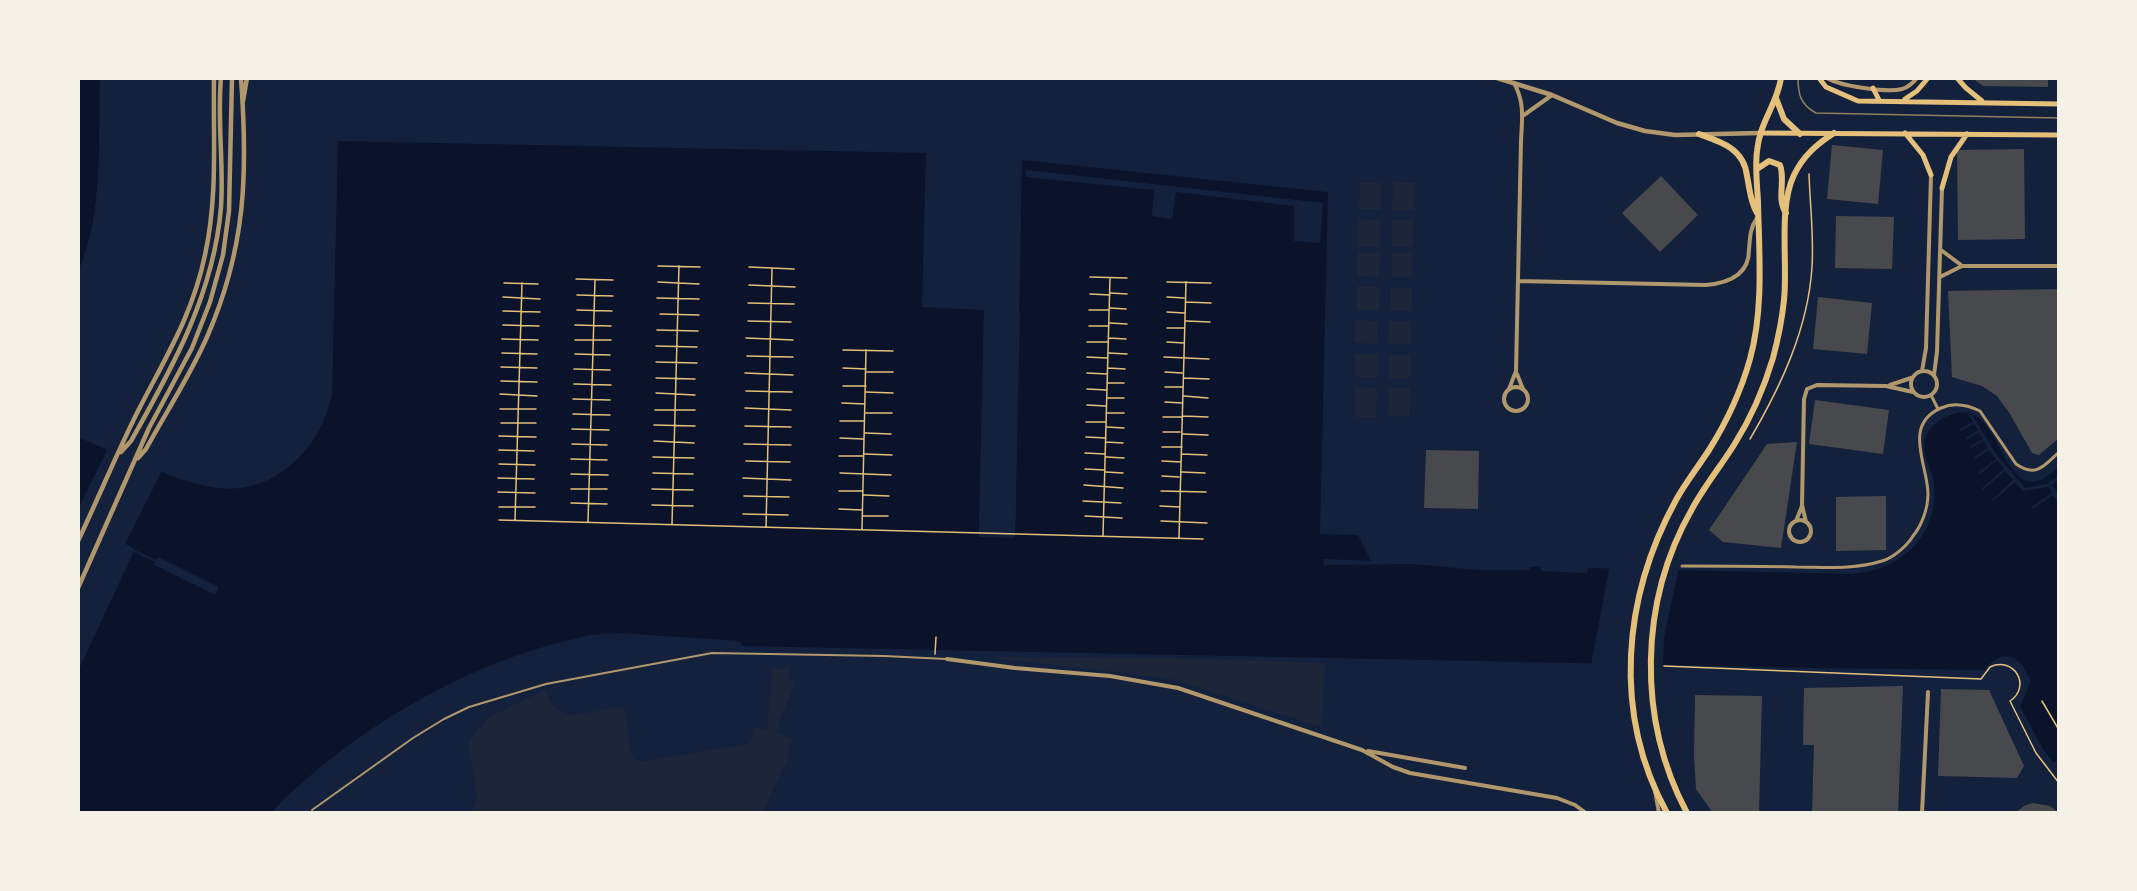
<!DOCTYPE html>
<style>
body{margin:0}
#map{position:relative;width:2137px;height:891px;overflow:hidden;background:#14213d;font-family:"Titillium Web",sans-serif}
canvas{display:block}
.frame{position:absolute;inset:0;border:80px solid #f6f1e7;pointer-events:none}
</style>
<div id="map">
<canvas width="2137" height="891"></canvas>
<div class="frame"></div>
</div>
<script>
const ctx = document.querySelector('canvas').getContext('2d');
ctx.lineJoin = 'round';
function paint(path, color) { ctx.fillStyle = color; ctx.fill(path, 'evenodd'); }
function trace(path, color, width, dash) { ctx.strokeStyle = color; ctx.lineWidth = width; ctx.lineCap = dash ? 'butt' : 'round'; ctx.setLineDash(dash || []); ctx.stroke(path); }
const green = new Path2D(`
 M 1360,182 L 1382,183 L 1381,210 L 1359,209 Z
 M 1393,182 L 1415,183 L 1414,210 L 1392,210 Z
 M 1359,219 L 1381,220 L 1380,247 L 1358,247 Z
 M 1392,220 L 1414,220 L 1413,247 L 1392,247 Z
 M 1358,253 L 1380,253 L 1379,277 L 1358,276 Z
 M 1392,253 L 1413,253 L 1412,277 L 1391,277 Z
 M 1357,286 L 1380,287 L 1379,310 L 1357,310 Z
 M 1391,287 L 1412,288 L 1412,311 L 1391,311 Z
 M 1355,320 L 1377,321 L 1377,344 L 1354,343 Z
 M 1389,321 L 1410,321 L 1410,345 L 1388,344 Z
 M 1355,354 L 1378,354 L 1377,378 L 1355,377 Z
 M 1389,355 L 1410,355 L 1410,378 L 1389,378 Z
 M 1355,387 L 1377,388 L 1376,418 L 1354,417 Z
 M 1389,388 L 1410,388 L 1409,417 L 1388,416 Z
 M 989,657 L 1182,658 L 1325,663 L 1321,727 L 1171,679 Z
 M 784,667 L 790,667 L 789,680 L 795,683 L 776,731 L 793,740 L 789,746 L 789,756 L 762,813 L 471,813 L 477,799 L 468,742 L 489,717 L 545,690 C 550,704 558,713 573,715 L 621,707 L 624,709 L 631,753 L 634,759 L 641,762 L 749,744 L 753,738 L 754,728 L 767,729 L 772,669 L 784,670 Z`);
const water = new Path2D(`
 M 78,78 L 100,78 C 98,142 104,212 78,272 Z
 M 338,141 L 926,153 L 922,307 L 984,310 L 979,537 L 1015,537 L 1022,160 L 1328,192 L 1320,534 L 1358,535 L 1371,561 L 1323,559 L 1324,565 L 1414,564 L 1476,570 L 1529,570 L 1530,567 L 1540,566 L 1541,571 L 1587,573 L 1588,568 L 1851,574 C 1900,571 1938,537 1934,485 C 1933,467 1915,446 1930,429 C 1937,421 1947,415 1957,413 C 2005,401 2002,524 2059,466 L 2059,761 L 2053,762 L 2043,749 L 2020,706 L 2031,681 C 2028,677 2027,672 2024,668 C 2012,650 1996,654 1985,670 L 1817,668 L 742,646 L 739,641 C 712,639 685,637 657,636 C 635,634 611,631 589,636 C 475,657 350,730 271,813 L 78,813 L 78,671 L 135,549 L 78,519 L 78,437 C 102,448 126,457 150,467 C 201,488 245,504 292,464 C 314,445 326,421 332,394 Z`);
const pier = new Path2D(`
 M 1026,170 L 1323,203 L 1320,243 L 1294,241 L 1294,206 L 1176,192 L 1172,219 L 1152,216 L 1154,190 L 1026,177 Z
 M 984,310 L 987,310 L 982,534 L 1012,534 L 1017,311 L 1020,311 L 1015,538 L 979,537 Z
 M 1972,415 L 1996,454 L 2025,488 L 2046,484 L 2059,476 L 2059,480 L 2052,485 L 2059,495 L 2059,503 L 2053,495 L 2033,509 L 2031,507 L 2052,493 L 2049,487 L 2023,491 L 2015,482 L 1993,501 L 1992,500 L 2013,480 L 2005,471 L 1983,490 L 1982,488 L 2004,469 L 1997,460 L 1980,474 L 1979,472 L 1996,459 L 1989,450 L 1975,459 L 1974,457 L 1988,448 L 1984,441 L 1971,448 L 1970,446 L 1983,439 L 1979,432 L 1966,440 L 1965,438 L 1978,430 L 1974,424 L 1961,431 L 1960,429 L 1973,422 L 1969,416 Z
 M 108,448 L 162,471 L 124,546 L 78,522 L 78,509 Z
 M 135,550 L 156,560 L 158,557 L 219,587 L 215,595 L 154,565 L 155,562 L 134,552 Z
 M 1610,565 L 1679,567 L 1664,638 L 1663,667 L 1591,665 Z
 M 628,634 L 739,641 L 742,646 L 738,644 L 628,637 L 591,638 L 515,660 L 442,692 L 382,726 L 321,772 L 289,798 L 275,813 L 271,813 L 287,796 L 346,747 L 407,707 L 441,689 L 514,657 L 555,645 L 590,635 Z`);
const building = new Path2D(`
 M 1972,78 L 2048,78 L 2048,87 L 1983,86 Z
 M 1832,145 L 1883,150 L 1878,204 L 1827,199 Z
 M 2024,149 L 2025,239 L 1958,240 L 1957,150 Z
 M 1661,176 L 1698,215 L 1660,252 L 1622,213 Z
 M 1836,216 L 1894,217 L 1892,269 L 1835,268 Z
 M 2059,289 L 2059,438 L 2039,455 L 2032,453 L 2010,414 L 1997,396 L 1982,386 L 1952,377 L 1948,291 Z
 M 1818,297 L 1872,303 L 1867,354 L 1813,349 Z
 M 1815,400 L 1889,410 L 1883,454 L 1809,444 Z
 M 1797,442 L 1781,548 L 1723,542 L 1709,530 L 1767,444 Z
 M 1426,450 L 1479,451 L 1478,509 L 1424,508 Z
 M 1886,496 L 1886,550 L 1836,551 L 1836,497 Z
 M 1903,686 L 1898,813 L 1812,813 L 1814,745 L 1803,745 L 1804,688 Z
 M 1941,689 L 1989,690 L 2024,766 L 2017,778 L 1938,776 Z
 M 1695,695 L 1762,696 L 1759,813 L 1713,813 L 1696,789 L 1694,755 Z
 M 2032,803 L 2050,806 L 2059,813 L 2015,813 L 2024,806 Z`);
const path = new Path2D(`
 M 658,266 L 700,267
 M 749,267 L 794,269
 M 1090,277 L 1127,278
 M 576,279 L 613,280
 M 658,282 L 699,284
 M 1167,282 L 1211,283
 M 504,283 L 538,284
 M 749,285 L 795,287
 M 1111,293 L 1127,294
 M 1090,294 L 1110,295
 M 577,295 L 613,296
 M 503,297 L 540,299
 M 1167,297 L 1184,298
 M 657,298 L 699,299
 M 1186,302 L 1211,303
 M 748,303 L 794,304
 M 1110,308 L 1126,309
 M 577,310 L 612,311
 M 1089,310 L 1109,310
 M 503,311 L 540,312
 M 1167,312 L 1184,313
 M 660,314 L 699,315
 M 748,321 L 791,322
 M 1186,321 L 1210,322
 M 1110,323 L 1127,324
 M 503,325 L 539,326
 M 575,325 L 611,326
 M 1089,326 L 1109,326
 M 1167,328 L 1184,328
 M 657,330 L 698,331
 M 746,338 L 793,340
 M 1109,338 L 1126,339
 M 502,339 L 538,340
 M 575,340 L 611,340
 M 1087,342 L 1107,342
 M 1167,342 L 1184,343
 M 656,346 L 697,347
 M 843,350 L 893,351
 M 502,353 L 537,354
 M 1109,353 L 1127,354
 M 575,354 L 610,355
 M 747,356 L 793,357
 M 1087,357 L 1107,358
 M 1164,357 L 1209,359
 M 656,362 L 697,363
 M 501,367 L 537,368
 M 843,368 L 866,369
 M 1108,368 L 1125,369
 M 574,369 L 610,370
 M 867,372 L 893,372
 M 1165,372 L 1182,373
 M 745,373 L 793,375
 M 1087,373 L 1107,374
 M 656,378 L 695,379
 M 1184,378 L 1209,379
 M 501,381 L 537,382
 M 1108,383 L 1124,383
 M 574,384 L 611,385
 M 843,386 L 866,386
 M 1165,387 L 1182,387
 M 1087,389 L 1107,390
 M 746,391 L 792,392
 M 866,392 L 893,393
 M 656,393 L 695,395
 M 500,394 L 537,396
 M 1184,396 L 1208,398
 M 1108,398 L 1124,398
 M 573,399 L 610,400
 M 1165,402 L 1182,403
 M 842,403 L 865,404
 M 1087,405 L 1106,406
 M 745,408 L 791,410
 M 500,409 L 536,409
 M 655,410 L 695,410
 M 866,413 L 892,413
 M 1107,413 L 1124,413
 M 573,414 L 610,415
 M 1183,416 L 1208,417
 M 1163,417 L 1182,417
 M 840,421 L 864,421
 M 1086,422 L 1106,422
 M 501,423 L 536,423
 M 654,425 L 695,426
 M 745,426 L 791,427
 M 1107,427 L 1124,428
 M 572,429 L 609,430
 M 1163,432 L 1180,432
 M 865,433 L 891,434
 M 1183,434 L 1208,435
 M 499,436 L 536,437
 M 1086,437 L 1106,438
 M 840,438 L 863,439
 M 1750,439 C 1781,386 1808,329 1812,267 C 1814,236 1810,205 1809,174
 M 654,441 L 694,443
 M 1106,442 L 1123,443
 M 572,444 L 607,445
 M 744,444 L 791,445
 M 1162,447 L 1182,447
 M 499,450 L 534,451
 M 1085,453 L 1105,454
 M 865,454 L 892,455
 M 1182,454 L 1207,455
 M 839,456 L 863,456
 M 653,457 L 694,458
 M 1106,457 L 1124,458
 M 571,459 L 607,460
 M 746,461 L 790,462
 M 1162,461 L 1181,462
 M 499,464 L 535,465
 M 1085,469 L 1105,470
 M 1106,472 L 1123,473
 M 1182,472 L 1205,473
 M 653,473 L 693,474
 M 840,473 L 891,475
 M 571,474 L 608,475
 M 1162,476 L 1179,477
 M 498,478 L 534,479
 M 743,478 L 791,480
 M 1084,485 L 1123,488
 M 571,489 L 607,489
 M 652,489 L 693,490
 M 839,491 L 862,491
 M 1161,491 L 1206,492
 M 498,492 L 535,493
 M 864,495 L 889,496
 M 744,496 L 789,497
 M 1083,501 L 1121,503
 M 571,503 L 607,504
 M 652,505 L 693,506
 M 1160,506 L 1180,507
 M 499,507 L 535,507
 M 839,509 L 862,510
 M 743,514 L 788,515
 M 863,516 L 888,516
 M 1085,516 L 1122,518
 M 499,520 L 1203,539
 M 515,520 L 522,283
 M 1161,521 L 1207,523
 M 588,522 L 595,280
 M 672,524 L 679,266
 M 766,527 L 772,268
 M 862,529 L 866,350
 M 1103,535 L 1110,278
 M 1179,538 L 1186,282
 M 935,654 L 936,637
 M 1664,666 L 1981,679 L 1990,667 C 2014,656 2032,686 2010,701 L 2036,753 L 2059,783
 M 2042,701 L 2059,730`);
const service = new Path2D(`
 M 312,810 L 413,738 L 444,719 L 469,707 L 546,684 L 712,653 L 884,656 L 946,659`);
const pedestrian = new Path2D(`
 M 1931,395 L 1938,409
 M 1682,566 C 1720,566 1758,566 1796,567 C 1825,567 1853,570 1882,561 C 1893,558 1907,546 1913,536 C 1922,525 1928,508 1928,494 C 1928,465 1902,425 1941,408 C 1954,402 1968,405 1980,411 L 2016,464 C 2036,478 2044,466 2059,452`);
const minor = new Path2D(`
 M 1827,78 C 1840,86 1887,93 1902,89 C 1909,87 1913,83 1917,78
 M 1524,115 L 1552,95
 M 1941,250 L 1961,265
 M 1940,277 L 1962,266 L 2059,266
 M 1518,281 L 1706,285 C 1728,283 1749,275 1749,250 C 1750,237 1750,228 1757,218
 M1911 384a13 13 0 1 1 26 0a13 13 0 1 1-26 0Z
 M 1922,371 L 1926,348 L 1931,175
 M 1517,374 L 1523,389
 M 1934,375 L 1937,352 L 1942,188
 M 1890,385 L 1911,378
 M1504 399a12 12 0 1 1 24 0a12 12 0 1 1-24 0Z
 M 1509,389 L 1516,371 L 1521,141 C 1522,119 1525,103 1514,83
 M1789 531a11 11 0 1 1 22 0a11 11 0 1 1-22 0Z
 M 1796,521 L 1802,506
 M 1806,522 L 1802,505 L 1804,399 L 1807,389 L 1817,385 L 1886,386 L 1913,392
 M 947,659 L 1015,668 L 1110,676 L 1178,688 L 1362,750 L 1393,767 L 1410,773 L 1557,798 L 1575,805 L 1586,813
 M 1368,751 L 1465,768
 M 1655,791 L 1659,813
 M 1922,813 L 1928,692`);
const tertiary = new Path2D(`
 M 1497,78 L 1552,95 L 1617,123 L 1645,131 L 1675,135 L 1760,133
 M 243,101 L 247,78
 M 121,452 L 131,441 C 173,367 214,293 221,207 C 224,164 217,121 221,78
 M 138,458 L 146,449 C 166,412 190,376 207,337 C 246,248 248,173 241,78
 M 78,541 C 98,499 116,455 137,413 C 165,358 192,317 205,255 C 218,195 213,139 214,78
 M 78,588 L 149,428 L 192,348 L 210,302 L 223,255 L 229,211 L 232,78`);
const secondary = new Path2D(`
 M 1819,78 L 1826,87 L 1858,101 L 2059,104
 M 1957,78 L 1966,88 L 1982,101
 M 1873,88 L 1879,100
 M 1905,99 L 1917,91 L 1928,78
 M 1760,133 L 2059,135
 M 1905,133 L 1923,155 L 1931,175
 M 1942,188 L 1951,157 L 1967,134`);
const primary = new Path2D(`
 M 1776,98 L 1784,119 L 1800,134
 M 1699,134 C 1722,142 1744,149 1747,176 C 1750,190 1750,201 1757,213
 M 1757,169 L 1769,161 L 1780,165 C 1786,181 1776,198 1786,213
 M 1667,813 C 1612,713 1623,597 1676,500 C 1686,482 1698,467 1709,450 C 1726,423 1741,391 1750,359 C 1764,308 1759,253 1758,201 C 1757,184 1755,167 1757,151 C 1760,121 1777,105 1781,78
 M 1687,813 C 1637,719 1639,602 1692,509 C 1704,487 1720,467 1734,445 C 1751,418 1764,388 1773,358 C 1778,339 1782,320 1784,300 C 1788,263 1778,208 1794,175 C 1803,156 1817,144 1834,133`);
const tram = new Path2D(`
 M 1798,78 C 1798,95 1801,105 1816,113 L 2059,118`);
paint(green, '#1d2539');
paint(water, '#0b132b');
paint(pier, '#14213d');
paint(building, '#48494c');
trace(path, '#e5c07b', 1.5);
trace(service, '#b1986c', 2);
trace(pedestrian, '#b1986c', 3);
trace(minor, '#b1986c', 4);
trace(tertiary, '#b1986c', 4.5);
trace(secondary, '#e5c07b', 5);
trace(primary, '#e5c07b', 6);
trace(tram, '#918062', 1.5);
</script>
